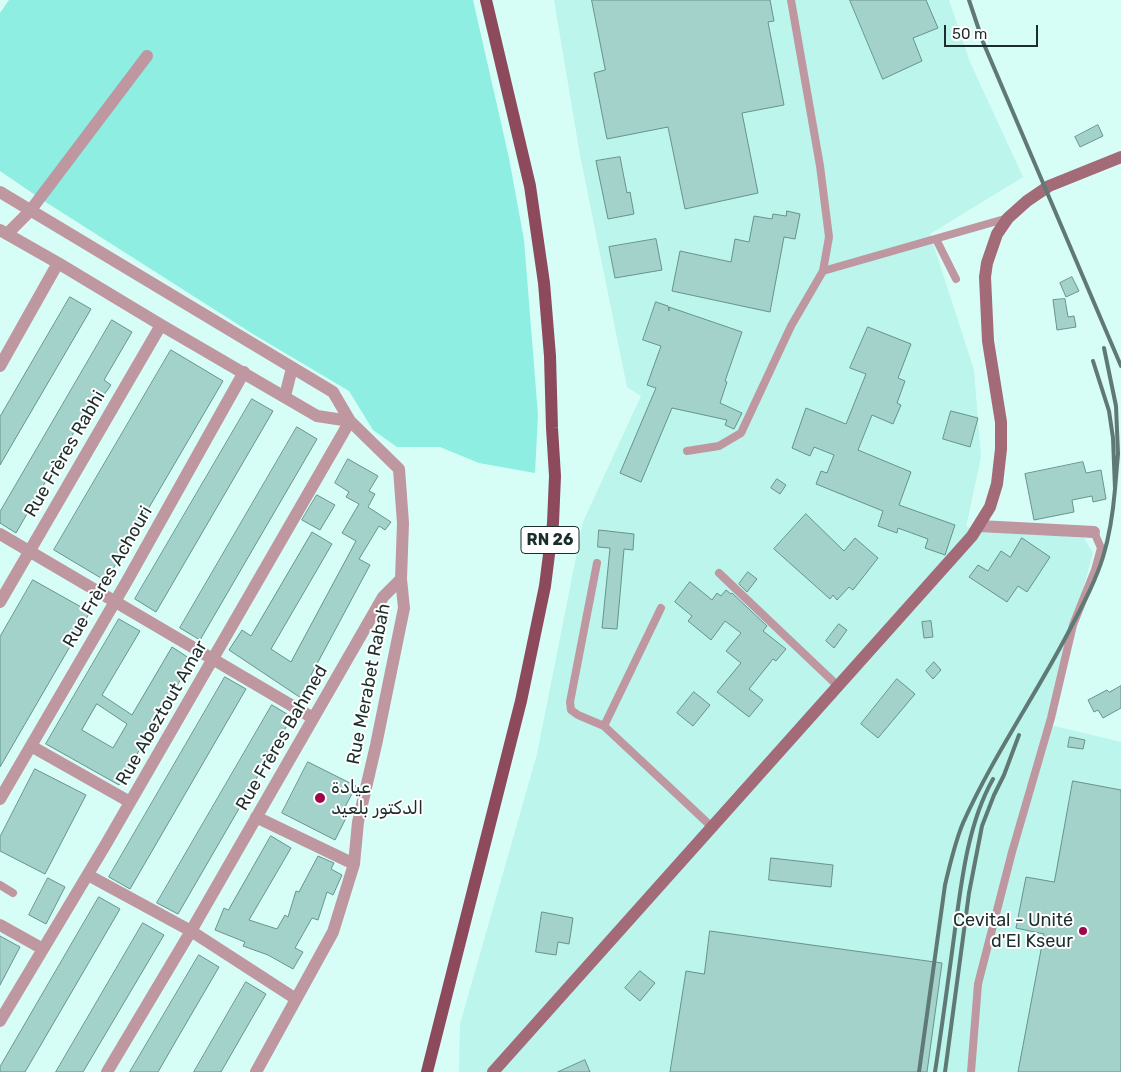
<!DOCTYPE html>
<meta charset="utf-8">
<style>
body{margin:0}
#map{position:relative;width:1121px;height:1072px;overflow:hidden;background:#d7fdf7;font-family:Rubik,sans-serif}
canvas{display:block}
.scale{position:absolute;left:944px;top:25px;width:94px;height:22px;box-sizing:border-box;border:2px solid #1c2e2b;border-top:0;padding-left:6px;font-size:15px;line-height:18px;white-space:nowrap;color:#1c2e2b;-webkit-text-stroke:4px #fff;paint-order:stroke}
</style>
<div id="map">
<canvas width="1121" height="1072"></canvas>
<div class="scale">50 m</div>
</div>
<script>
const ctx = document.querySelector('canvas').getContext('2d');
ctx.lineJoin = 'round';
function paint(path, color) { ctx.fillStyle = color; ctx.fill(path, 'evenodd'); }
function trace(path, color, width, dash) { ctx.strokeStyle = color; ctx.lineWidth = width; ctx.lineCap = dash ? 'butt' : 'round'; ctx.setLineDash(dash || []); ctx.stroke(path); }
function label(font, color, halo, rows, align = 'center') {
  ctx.font = font + ' Rubik,"Noto Naskh Arabic",sans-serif'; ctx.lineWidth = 4; ctx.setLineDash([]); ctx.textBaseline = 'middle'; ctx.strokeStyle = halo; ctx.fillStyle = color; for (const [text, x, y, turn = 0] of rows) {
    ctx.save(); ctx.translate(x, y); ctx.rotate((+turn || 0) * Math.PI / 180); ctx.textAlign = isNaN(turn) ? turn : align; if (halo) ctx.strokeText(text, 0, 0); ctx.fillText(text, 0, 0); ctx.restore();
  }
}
const built = new Path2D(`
 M 554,0 L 949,0 L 970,62 L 1023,177 L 930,234 L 974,370 L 981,457 L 966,527 L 1084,538 L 1093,553 L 1046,724 L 1121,742 L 1121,1072 L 459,1072 L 460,1024 L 537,754 L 583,522 L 641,396 L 627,387 L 580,155 Z`);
const green = new Path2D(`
 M 9,0 L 473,0 L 509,158 L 524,240 L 538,415 L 535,473 L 479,463 L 440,447 L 397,447 L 373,430 L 349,391 L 253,334 L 44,201 L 0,171 L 0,13 Z`);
const building = new Path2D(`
 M 592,0 L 770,0 L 774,21 L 768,22 L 784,105 L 742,113 L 758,193 L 685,209 L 668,127 L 607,139 L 594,73 L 605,70 Z
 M 850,0 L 926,0 L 938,28 L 913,38 L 922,61 L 883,79 Z
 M 1098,125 L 1103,136 L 1080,147 L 1075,137 Z
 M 620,157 L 627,193 L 630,192 L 634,214 L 608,219 L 596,161 Z
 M 787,211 L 800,214 L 795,239 L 784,237 L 770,312 L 672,291 L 680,251 L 731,262 L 735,239 L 749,242 L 754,216 L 772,219 L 773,214 L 786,216 Z
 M 656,239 L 662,270 L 615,278 L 609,247 Z
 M 1072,277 L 1079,291 L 1066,297 L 1060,283 Z
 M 70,297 L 91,309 L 0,465 L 0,417 Z
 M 1065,299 L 1068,317 L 1074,316 L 1076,327 L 1057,330 L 1053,300 Z
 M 656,302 L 668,306 L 669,311 L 669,307 L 742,332 L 725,381 L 727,382 L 720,403 L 742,413 L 734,429 L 725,425 L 727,420 L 672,408 L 641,482 L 620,473 L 656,388 L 647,385 L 661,346 L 643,340 Z
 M 112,320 L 132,332 L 104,380 L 111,385 L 103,396 L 97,392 L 16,533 L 0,523 L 0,512 Z
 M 868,327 L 911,344 L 898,378 L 905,381 L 897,403 L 901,405 L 893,424 L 872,415 L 858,450 L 911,472 L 899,505 L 955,525 L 945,555 L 925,548 L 928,539 L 898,528 L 897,533 L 878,526 L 883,511 L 816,484 L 821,471 L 827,473 L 834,455 L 814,447 L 810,456 L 792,448 L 806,408 L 846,424 L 866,374 L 850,368 Z
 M 171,350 L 223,381 L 106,581 L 54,550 Z
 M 252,399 L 273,411 L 156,612 L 135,599 Z
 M 951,411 L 978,418 L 970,447 L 943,439 Z
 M 297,427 L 317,439 L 200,640 L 180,628 Z
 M 348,459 L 378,476 L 369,491 L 375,494 L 368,507 L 391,522 L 385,530 L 379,526 L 359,559 L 370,565 L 311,675 L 314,678 L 301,698 L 229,650 L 242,630 L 251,636 L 312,532 L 332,544 L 271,649 L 291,662 L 356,541 L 342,533 L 359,504 L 346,497 L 349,492 L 335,483 Z
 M 1083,462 L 1086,473 L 1101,470 L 1106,499 L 1093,502 L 1092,496 L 1072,500 L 1074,512 L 1034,520 L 1025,474 Z
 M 777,479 L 786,485 L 780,494 L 771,488 Z
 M 317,495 L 335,505 L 320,530 L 302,520 Z
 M 806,514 L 844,551 L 855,538 L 878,558 L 853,590 L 849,587 L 837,600 L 833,595 L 830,599 L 774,549 Z
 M 599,530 L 634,534 L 633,550 L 624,549 L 617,629 L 602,628 L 610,548 L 598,547 Z
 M 1022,538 L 1050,557 L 1027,592 L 1018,586 L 1007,602 L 969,577 L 978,565 L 988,571 L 1001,551 L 1010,557 Z
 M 748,572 L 757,579 L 747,592 L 739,584 Z
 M 33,580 L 90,612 L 0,767 L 0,637 Z
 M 690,582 L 712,600 L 717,593 L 721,596 L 726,590 L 731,594 L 732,593 L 767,626 L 763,631 L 786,649 L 776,661 L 773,659 L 749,689 L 763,700 L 749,717 L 717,692 L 741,663 L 726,651 L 741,633 L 725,621 L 711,640 L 688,621 L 692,616 L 675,602 Z
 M 119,619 L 140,631 L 102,695 L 132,715 L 172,647 L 192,660 L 119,785 L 46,744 ZM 97,704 L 127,724 L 113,748 L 82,730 Z
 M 931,621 L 933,637 L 924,638 L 922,622 Z
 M 839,624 L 847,630 L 834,648 L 826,641 Z
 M 934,662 L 941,670 L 933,679 L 926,671 Z
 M 225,677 L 246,689 L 130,889 L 109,877 Z
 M 897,679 L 915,694 L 878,738 L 861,724 Z
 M 1121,686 L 1121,708 L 1103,718 L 1098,710 L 1094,712 L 1088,700 L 1107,690 L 1109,692 Z
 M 694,692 L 710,705 L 693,726 L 677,713 Z
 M 272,705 L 292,717 L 178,914 L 157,903 Z
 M 1070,737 L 1085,740 L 1083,749 L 1068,747 Z
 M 308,762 L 356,786 L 344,809 L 348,814 L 335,840 L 282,813 Z
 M 35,769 L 86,795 L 45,874 L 0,851 L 0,837 Z
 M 1073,781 L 1121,790 L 1121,1072 L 1018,1072 L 1044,934 L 1016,928 L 1026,877 L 1054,882 Z
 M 271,836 L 291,848 L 249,920 L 277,929 L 285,915 L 288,917 L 296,891 L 299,892 L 318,856 L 334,863 L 331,869 L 342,875 L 333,895 L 327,892 L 318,920 L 312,918 L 295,948 L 303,952 L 293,969 L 268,955 L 243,946 L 245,942 L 215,930 L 224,908 L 228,910 Z
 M 771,858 L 833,865 L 831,887 L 769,880 Z
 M 48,878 L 65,887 L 46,924 L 29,915 Z
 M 99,897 L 120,909 L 25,1072 L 0,1072 L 0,1067 Z
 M 542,912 L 573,918 L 569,944 L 558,942 L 556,955 L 536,952 Z
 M 143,923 L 164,935 L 83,1072 L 56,1072 Z
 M 710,931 L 942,963 L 927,1072 L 670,1072 L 686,971 L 704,974 Z
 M 0,936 L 20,947 L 0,985 Z
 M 199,955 L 219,967 L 177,1039 L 158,1072 L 130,1072 Z
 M 640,971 L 655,983 L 640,1001 L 625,988 Z
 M 246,982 L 266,994 L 252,1018 L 221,1072 L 194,1072 Z
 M 585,1060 L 590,1072 L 558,1072 Z`);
const service = new Path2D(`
 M 791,0 L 820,166 L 829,237 L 823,271
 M 936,239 L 956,279
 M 687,451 L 719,446 L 741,433 L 791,326 L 823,271 L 1008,218
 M 597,563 L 570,702 L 571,710 L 578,715 L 604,726 L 713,828
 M 719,573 L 839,687
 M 604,726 L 661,608
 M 0,885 L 13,893
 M 971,1072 L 978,984 L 1012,852 L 1051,718 L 1073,625 L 1095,570 L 1101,548 L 1094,532`);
const minor = new Path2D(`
 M 0,192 L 333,392 L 350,421 L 399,469 L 403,523 L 401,579 L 383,597 L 191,931 L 107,1072
 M 0,230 L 58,263 L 161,325 L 317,416 L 350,421
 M 7,234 L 30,211 L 147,56
 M 0,366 L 58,263
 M 285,396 L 292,368
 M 979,526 L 1094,532
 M 0,534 L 313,718
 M 0,602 L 161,325
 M 31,746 L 130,802
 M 0,799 L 127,581 L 244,372
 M 256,817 L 354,864
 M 88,875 L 191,931 L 296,999
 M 0,925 L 43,949
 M 0,1021 L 106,844 L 350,421
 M 256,1072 L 333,932 L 354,864 L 358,822 L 376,745 L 404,608 L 401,579`);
const secondary = new Path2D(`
 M 493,1072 L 972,536 L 990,507 L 997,484 L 1001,449 L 1001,422 L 988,341 L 985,277 L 987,263 L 997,234 L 1008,218 L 1027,201 L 1049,186 L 1121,157`);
const primary = new Path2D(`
 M 427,1072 L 521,701 L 545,586 L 553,523 L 555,476 L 552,428 L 550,356 L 544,283 L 530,186 L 486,0`);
const rail = new Path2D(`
 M 969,0 L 983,42 L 1121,366
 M 1093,361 L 1109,411 L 1113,438 L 1115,489 L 1118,454 L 1116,406 L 1104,348
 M 919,1072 L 945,885 C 950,864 955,842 963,823 C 992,758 1035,696 1068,633 C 1081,608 1095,583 1103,557 C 1110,534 1113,513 1115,489
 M 935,1072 C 942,1027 948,982 954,937 C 961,885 967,825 993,779
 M 945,1072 L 969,893 L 982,826 L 994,795 L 1004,775 L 1019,735`);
const markers = [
 [320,798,6,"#9f054b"],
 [1083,931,5,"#9f054b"]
];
const shields = [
 [550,540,58]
];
const shieldNames = [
 ["RN 26",550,540]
];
const streetNames = [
 ["Rue Frères Rabhi",65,454,-60],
 ["Rue Frères Achouri",108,577,-60],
 ["Rue Merabet Rabah",369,684,-79],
 ["Rue Abeztout Amar",162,713,-60],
 ["Rue Frères Bahmed",282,738,-60]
];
const poiNames = [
 ["عيادة",331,788],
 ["الدكتور بلعيد",331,809],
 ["Cevital - Unité",1073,921,"right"],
 ["d'El Kseur",1073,942,"right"]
];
paint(built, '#bbf5ec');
paint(green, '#8deee1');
paint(building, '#a3d2cb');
trace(building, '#67948d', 1);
trace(service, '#bf97a0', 8);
trace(minor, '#bf97a0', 12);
trace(secondary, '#a36a78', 12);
trace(primary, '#8d4a5c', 12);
trace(rail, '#607975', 4);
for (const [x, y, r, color] of markers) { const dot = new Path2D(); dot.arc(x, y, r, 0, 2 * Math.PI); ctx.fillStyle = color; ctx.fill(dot); trace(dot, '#fff', 2); }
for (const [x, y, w] of shields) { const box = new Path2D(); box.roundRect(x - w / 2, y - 13.5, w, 27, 4); ctx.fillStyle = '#fff'; ctx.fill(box); trace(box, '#1c2e2b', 1); }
label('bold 16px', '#1c2e2b', null, shieldNames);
label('18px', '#1c2e2b', '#fff', streetNames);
label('18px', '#1c2e2b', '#fff', poiNames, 'left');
</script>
